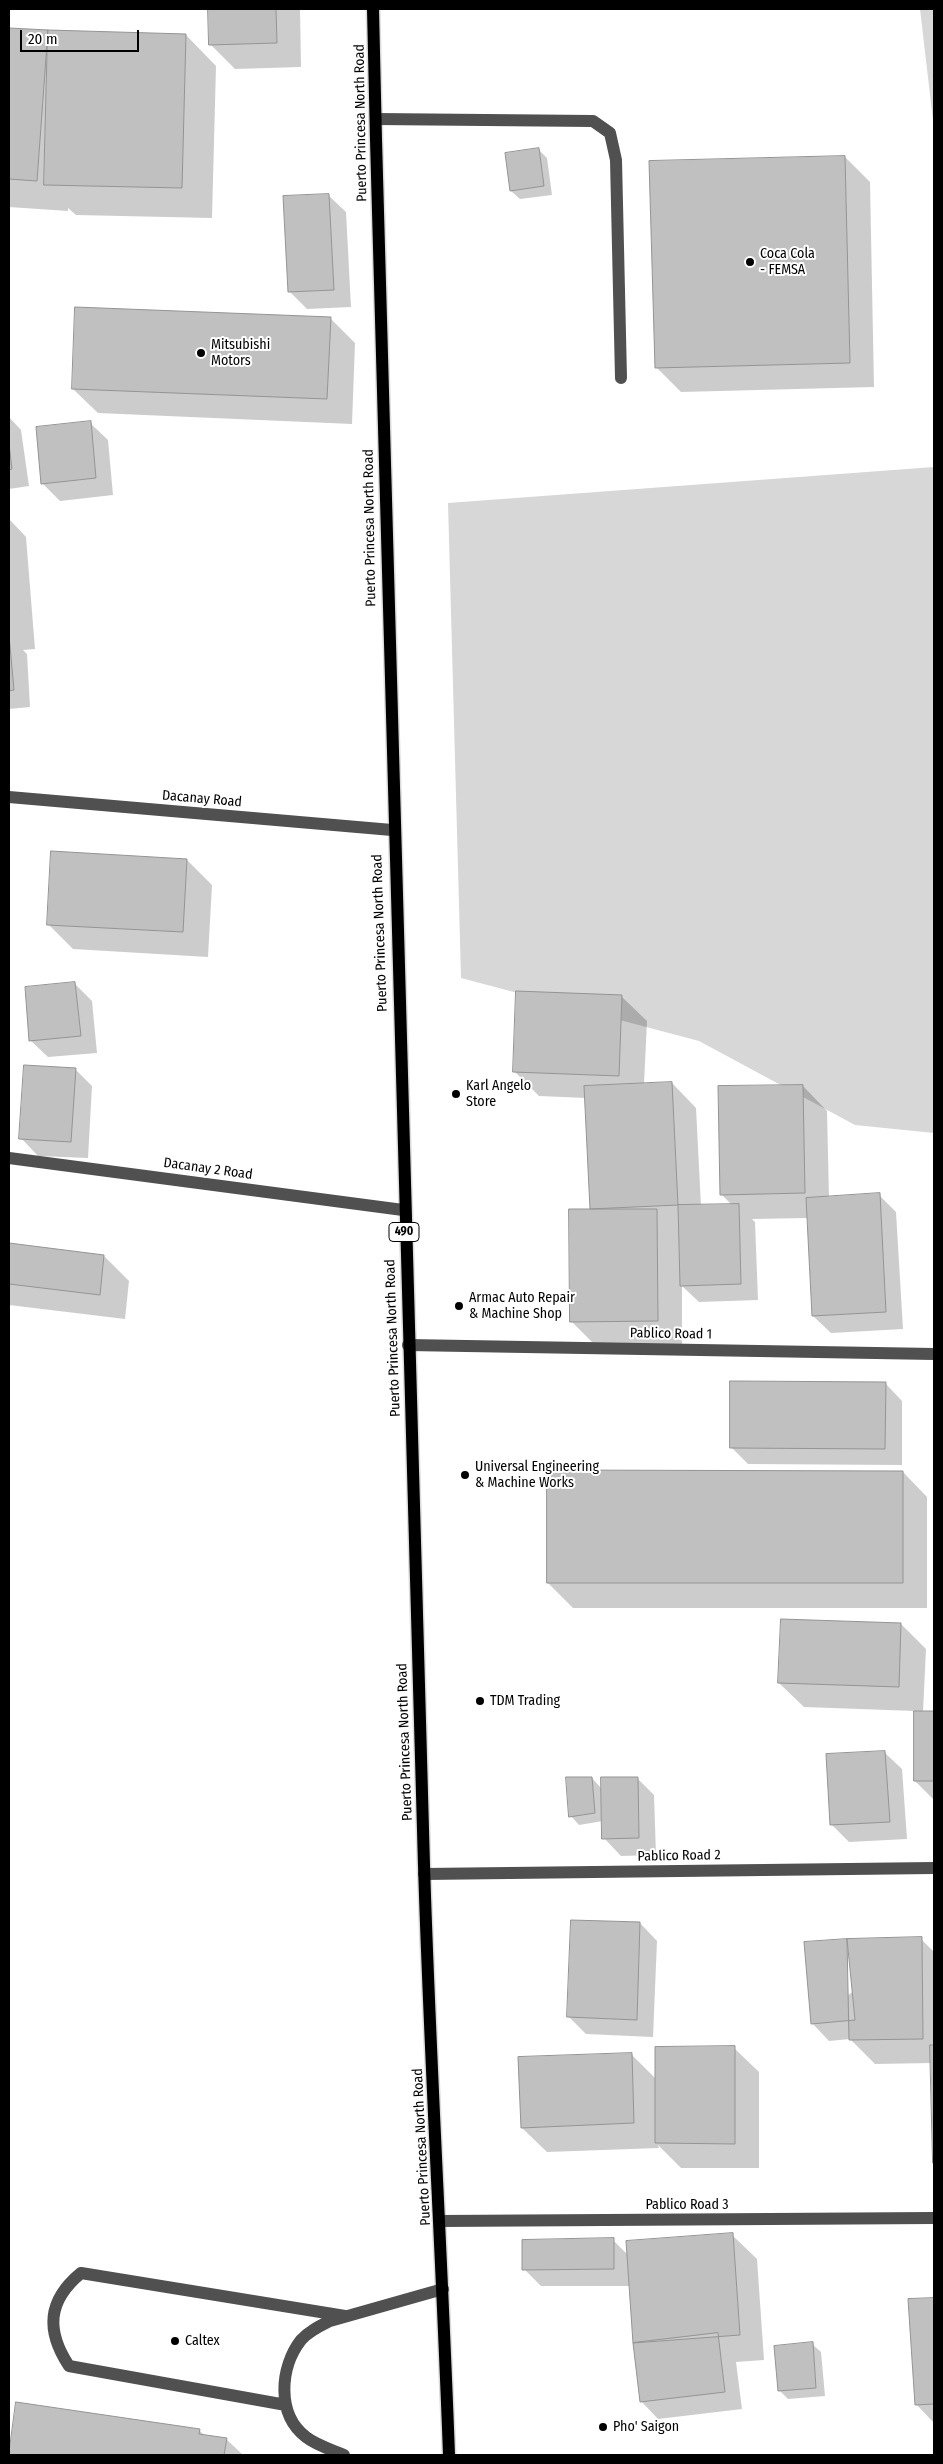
<!DOCTYPE html>
<style>
body{margin:0}
#map{position:relative;width:943px;height:2464px;overflow:hidden;background:#fff;font-family:"Fira Sans Condensed",sans-serif}
canvas{display:block}
.frame{position:absolute;inset:0;border:10px solid #000;pointer-events:none}
.scale{position:absolute;left:20px;top:30px;width:119px;height:22px;box-sizing:border-box;border:2px solid #000;border-top:0;padding-left:6px;font-size:15px;line-height:18px;white-space:nowrap;color:#000;-webkit-text-stroke:4px #fff;paint-order:stroke}
</style>
<div id="map">
<canvas width="943" height="2464"></canvas>
<div class="frame"></div>
<div class="scale">20 m</div>
</div>
<script>
const ctx = document.querySelector('canvas').getContext('2d');
ctx.lineJoin = 'round';
function paint(path, color) { ctx.fillStyle = color; ctx.fill(path, 'evenodd'); }
function trace(path, color, width, dash) { ctx.strokeStyle = color; ctx.lineWidth = width; ctx.lineCap = dash ? 'butt' : 'round'; ctx.setLineDash(dash || []); ctx.stroke(path); }
function label(font, color, halo, rows, align = 'center') {
  ctx.font = font + ' "Fira Sans Condensed",sans-serif'; ctx.lineWidth = 4; ctx.setLineDash([]); ctx.textBaseline = 'middle'; ctx.strokeStyle = halo; ctx.fillStyle = color; for (const [text, x, y, turn = 0] of rows) {
    ctx.save(); ctx.translate(x, y); ctx.rotate((+turn || 0) * Math.PI / 180); ctx.textAlign = isNaN(turn) ? turn : align; if (halo) ctx.strokeText(text, 0, 0); ctx.fillText(text, 0, 0); ctx.restore();
  }
}
const green = new Path2D(`
 M 920,9 L 934,9 L 934,129 Z
 M 934,467 L 934,1133 L 855,1125 L 699,1041 L 461,978 L 448,503 Z`);
const shadow = new Path2D(`
 M 209,9 L 300,9 L 301,67 L 235,69 L 210,44 Z
 M 9,29 L 186,35 L 216,66 L 212,218 L 76,215 L 68,208 L 68,211 L 9,207 Z
 M 539,150 L 547,158 L 552,195 L 520,199 L 511,191 Z
 M 845,157 L 870,182 L 874,387 L 681,392 L 656,367 Z
 M 328,195 L 346,212 L 351,307 L 307,309 L 290,292 Z
 M 330,318 L 355,343 L 352,424 L 98,413 L 73,389 Z
 M 9,417 L 21,430 L 29,486 L 9,489 Z
 M 90,423 L 108,440 L 113,495 L 60,501 L 42,483 Z
 M 9,519 L 26,537 L 35,649 L 23,650 L 27,654 L 30,707 L 9,709 Z
 M 187,860 L 212,885 L 208,957 L 73,949 L 49,925 Z
 M 75,984 L 92,1001 L 97,1053 L 48,1057 L 30,1040 Z
 M 622,997 L 647,1021 L 644,1084 L 672,1083 L 696,1108 L 701,1206 L 732,1205 L 721,1194 L 803,1086 L 827,1111 L 829,1198 L 879,1195 L 896,1212 L 903,1329 L 831,1333 L 813,1316 L 808,1218 L 752,1219 L 755,1222 L 758,1300 L 699,1302 L 682,1286 L 682,1346 L 596,1346 L 571,1321 L 591,1210 L 586,1098 L 539,1096 L 514,1071 Z
 M 75,1069 L 92,1086 L 88,1158 L 38,1156 L 21,1138 Z
 M 9,1245 L 104,1256 L 129,1281 L 125,1319 L 9,1305 Z
 M 885,1383 L 902,1401 L 902,1465 L 748,1464 L 731,1447 Z
 M 903,1472 L 927,1497 L 927,1608 L 573,1608 L 548,1583 Z
 M 901,1624 L 926,1649 L 923,1712 L 934,1712 L 934,1800 L 915,1781 L 915,1711 L 804,1707 L 779,1683 Z
 M 884,1752 L 902,1769 L 907,1839 L 849,1842 L 832,1825 L 827,1755 Z
 M 592,1778 L 602,1789 L 637,1778 L 654,1795 L 656,1855 L 621,1856 L 604,1838 L 603,1821 L 579,1825 L 571,1816 Z
 M 640,1923 L 657,1941 L 653,2037 L 586,2034 L 569,2017 Z
 M 921,1939 L 934,1952 L 934,2163 L 932,2063 L 875,2064 L 850,2039 L 829,2041 L 812,2023 Z
 M 734,2048 L 759,2072 L 759,2168 L 681,2168 L 658,2145 L 659,2148 L 547,2152 L 522,2128 L 631,2054 L 657,2080 Z
 M 732,2235 L 757,2259 L 764,2360 L 736,2362 L 742,2409 L 658,2419 L 641,2401 L 630,2286 L 541,2286 L 524,2269 L 613,2240 L 628,2255 Z
 M 934,2299 L 934,2423 L 916,2404 L 909,2301 Z
 M 812,2344 L 821,2352 L 825,2396 L 788,2399 L 779,2390 Z
 M 17,2403 L 199,2430 L 205,2436 L 226,2439 L 243,2455 L 9,2455 Z`);
const building = new Path2D(`
 M 208,9 L 276,9 L 277,43 L 209,45 Z
 M 9,28 L 48,30 L 37,181 L 9,179 Z
 M 48,30 L 186,34 L 182,188 L 44,185 Z
 M 539,148 L 544,186 L 510,191 L 505,153 Z
 M 845,156 L 850,363 L 655,368 L 649,161 Z
 M 329,194 L 334,290 L 288,292 L 283,196 Z
 M 75,307 L 331,317 L 327,399 L 72,389 Z
 M 91,421 L 96,478 L 41,484 L 36,427 Z
 M 9,444 L 12,469 L 9,470 Z
 M 9,635 L 14,690 L 9,691 Z
 M 51,851 L 187,859 L 183,932 L 47,925 Z
 M 75,982 L 81,1036 L 29,1041 L 25,987 Z
 M 516,991 L 622,995 L 619,1076 L 513,1072 Z
 M 24,1065 L 76,1068 L 71,1142 L 19,1139 Z
 M 672,1082 L 678,1205 L 590,1209 L 584,1086 Z
 M 803,1085 L 805,1193 L 720,1195 L 718,1086 Z
 M 880,1193 L 886,1312 L 812,1316 L 806,1198 Z
 M 739,1204 L 741,1284 L 680,1286 L 678,1205 Z
 M 569,1209 L 657,1209 L 658,1321 L 570,1322 Z
 M 9,1243 L 104,1255 L 100,1295 L 9,1284 Z
 M 730,1381 L 886,1382 L 885,1449 L 730,1448 Z
 M 547,1470 L 903,1471 L 903,1583 L 547,1583 Z
 M 781,1619 L 901,1623 L 899,1687 L 778,1683 Z
 M 914,1711 L 934,1711 L 934,1781 L 914,1781 Z
 M 885,1751 L 890,1822 L 830,1825 L 826,1754 Z
 M 566,1777 L 592,1777 L 595,1813 L 569,1817 Z
 M 601,1777 L 638,1777 L 639,1838 L 602,1839 Z
 M 571,1920 L 640,1922 L 637,2020 L 567,2017 Z
 M 922,1937 L 923,2039 L 849,2040 L 847,1939 Z
 M 847,1939 L 855,2020 L 811,2024 L 804,1942 Z
 M 930,2045 L 934,2045 L 934,2163 L 933,2163 Z
 M 735,2046 L 735,2144 L 655,2143 L 655,2047 Z
 M 632,2053 L 634,2123 L 521,2128 L 518,2057 Z
 M 733,2233 L 740,2335 L 633,2343 L 626,2241 Z
 M 614,2238 L 614,2269 L 522,2270 L 522,2240 Z
 M 934,2298 L 934,2404 L 915,2405 L 908,2299 Z
 M 718,2333 L 725,2392 L 640,2402 L 633,2343 Z
 M 813,2342 L 816,2388 L 778,2391 L 774,2346 Z
 M 16,2402 L 200,2429 L 199,2434 L 227,2438 L 224,2455 L 9,2455 Z`);
const minor = new Path2D(`
 M 376,119 L 593,121 L 610,133 L 616,160 L 621,378
 M 9,797 L 392,830
 M 9,1158 L 403,1210
 M 408,1345 L 934,1354
 M 424,1874 L 934,1868
 M 440,2221 L 934,2218
 M 286,2405 L 69,2366 C 46,2331 47,2301 81,2273 L 345,2316
 M 344,2455 C 332,2450 316,2445 306,2437 C 276,2414 280,2367 301,2340 C 309,2331 320,2326 330,2321 L 443,2289`);
const major = new Path2D(`
 M 373,9 C 387,628 404,1247 424,1865 C 430,2062 442,2259 449,2455`);
const markers = [
 [750,262,5,"#000"],
 [201,353,5,"#000"],
 [456,1094,5,"#000"],
 [459,1306,5,"#000"],
 [465,1475,5,"#000"],
 [480,1701,5,"#000"],
 [175,2341,5,"#000"],
 [603,2427,5,"#000"]
];
const shields = [
 [404,1232,30]
];
const shieldNames = [
 ["490",404,1232]
];
const streetNames = [
 ["Puerto Princesa North Road",361,123,-91],
 ["Puerto Princesa North Road",370,528,-91],
 ["Dacanay Road",202,799,5],
 ["Puerto Princesa North Road",380,933,-92],
 ["Dacanay 2 Road",208,1169,8],
 ["Pablico Road 1",671,1334,1],
 ["Puerto Princesa North Road",393,1338,-92],
 ["Puerto Princesa North Road",405,1742,-92],
 ["Pablico Road 2",679,1856,-1],
 ["Puerto Princesa North Road",422,2147,-93],
 ["Pablico Road 3",687,2205]
];
const poiNames = [
 ["Coca Cola",760,254],
 ["- FEMSA",760,270],
 ["Mitsubishi",211,345],
 ["Motors",211,361],
 ["Karl Angelo",466,1086],
 ["Store",466,1102],
 ["Armac Auto Repair",469,1298],
 ["& Machine Shop",469,1314],
 ["Universal Engineering",475,1467],
 ["& Machine Works",475,1483],
 ["TDM Trading",490,1701],
 ["Caltex",185,2341],
 ["Pho' Saigon",613,2427]
];
paint(green, '#d7d7d7');
paint(shadow, '#0003');
paint(building, '#c0c0c0');
trace(building, '#949494', 1);
trace(major, '#dbdbdb', 15);
trace(minor, '#505050', 12);
trace(major, '#000', 12);
for (const [x, y, r, color] of markers) { const dot = new Path2D(); dot.arc(x, y, r, 0, 2 * Math.PI); ctx.fillStyle = color; ctx.fill(dot); trace(dot, '#fff', 2); }
for (const [x, y, w] of shields) { const box = new Path2D(); box.roundRect(x - w / 2, y - 9.5, w, 19, 4); ctx.fillStyle = '#fff'; ctx.fill(box); trace(box, '#000', 1); }
label('bold 12px', '#000', null, shieldNames);
label('14px', '#000', '#fff', streetNames);
label('14px', '#000', '#fff', poiNames, 'left');
</script>
